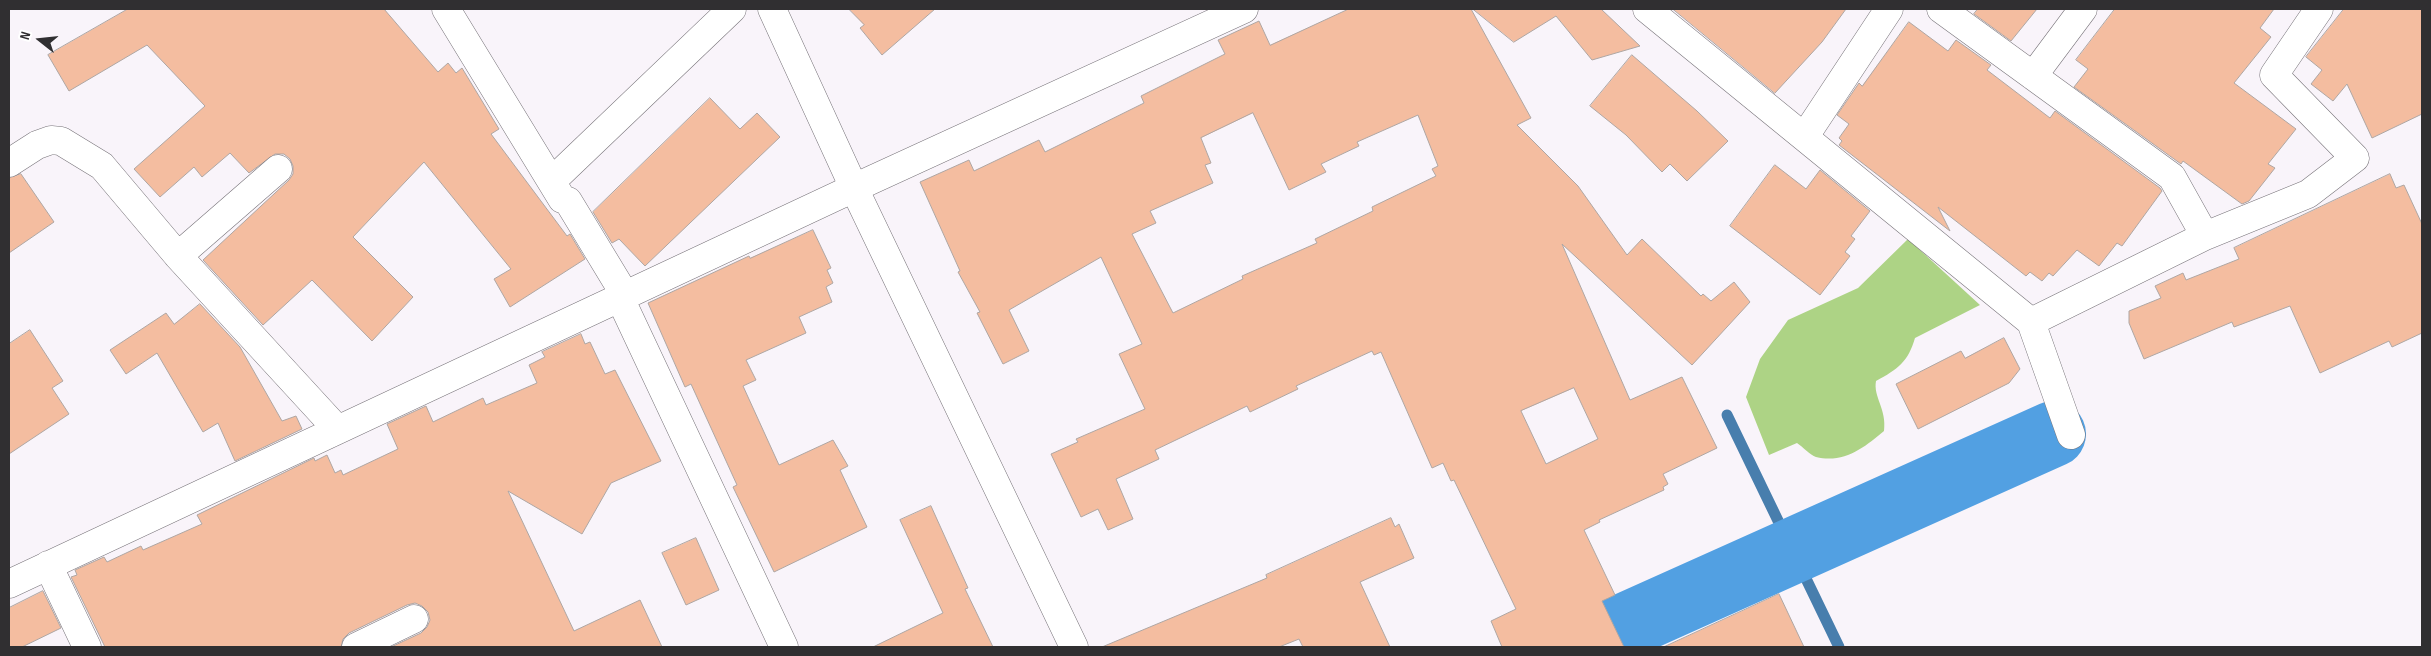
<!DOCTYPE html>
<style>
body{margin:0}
#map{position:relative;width:2431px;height:656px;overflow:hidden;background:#f9f4fa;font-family:"Sofia Sans Condensed",sans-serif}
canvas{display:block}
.frame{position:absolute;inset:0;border:10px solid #302f31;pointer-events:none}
.north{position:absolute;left:15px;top:15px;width:50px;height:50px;-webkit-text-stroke:4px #fff;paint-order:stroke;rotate:286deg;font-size:14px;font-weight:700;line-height:20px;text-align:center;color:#302f31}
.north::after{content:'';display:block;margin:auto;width:18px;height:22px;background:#302f31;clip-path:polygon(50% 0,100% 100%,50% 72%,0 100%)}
</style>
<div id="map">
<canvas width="2431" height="656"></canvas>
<div class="frame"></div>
<div class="north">N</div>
</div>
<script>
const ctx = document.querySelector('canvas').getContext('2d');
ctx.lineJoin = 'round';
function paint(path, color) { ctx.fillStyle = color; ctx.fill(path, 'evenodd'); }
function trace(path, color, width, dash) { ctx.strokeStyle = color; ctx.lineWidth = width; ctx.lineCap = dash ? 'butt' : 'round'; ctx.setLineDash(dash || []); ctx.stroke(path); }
const green = new Path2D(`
 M 1908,239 L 1980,305 L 1915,338 C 1908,362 1898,369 1876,381 C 1873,397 1887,409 1884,431 C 1865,447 1844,464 1816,457 C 1810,455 1803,447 1797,443 L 1769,455 L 1746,397 L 1760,359 L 1788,320 L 1858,288 Z`);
const stream = new Path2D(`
 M 1727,415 L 1839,647`);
const river = new Path2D(`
 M 1578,647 L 2053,434`);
const building = new Path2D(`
 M 128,9 L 384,9 L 438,72 L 448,63 L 456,73 L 462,68 L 499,129 L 491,134 L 567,236 L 570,234 L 585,259 L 510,307 L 494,279 L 511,269 L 424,162 L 353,237 L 413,297 L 372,341 L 312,280 L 263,325 L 203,260 L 289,180 L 293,174 L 293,166 L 290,159 L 284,154 L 275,154 L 249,173 L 230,153 L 202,177 L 194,167 L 160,197 L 134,169 L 205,106 L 147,45 L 69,91 L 48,55 Z
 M 849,9 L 935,9 L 882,55 L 860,28 L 864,25 Z
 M 1349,9 L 1471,9 L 1531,118 L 1517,125 L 1578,186 L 1627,255 L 1642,239 L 1701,296 L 1703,294 L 1711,301 L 1734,282 L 1750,302 L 1692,365 L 1562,244 L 1630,400 L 1682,377 L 1717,448 L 1663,474 L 1668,484 L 1663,487 L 1664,490 L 1599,520 L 1600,522 L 1584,530 L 1615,595 L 1602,601 L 1624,647 L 1502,647 L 1491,621 L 1516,609 L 1454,480 L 1451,481 L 1443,463 L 1432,468 L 1381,352 L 1374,355 L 1372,351 L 1296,386 L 1298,389 L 1250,412 L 1247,406 L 1155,450 L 1159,459 L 1116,479 L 1133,519 L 1108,530 L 1098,509 L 1081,517 L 1051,454 L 1078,442 L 1076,439 L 1145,409 L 1119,354 L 1142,344 L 1101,257 L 1009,310 L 1029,351 L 1003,364 L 977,313 L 980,312 L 958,272 L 960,271 L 920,182 L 969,160 L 974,171 L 1039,140 L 1045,152 L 1144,103 L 1141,96 L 1225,54 L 1218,40 L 1259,21 L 1270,45 ZM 1253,113 L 1289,190 L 1326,172 L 1321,164 L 1359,146 L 1357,142 L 1418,115 L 1438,166 L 1432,169 L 1436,176 L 1372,207 L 1373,211 L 1315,239 L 1317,243 L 1242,276 L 1243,279 L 1173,313 L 1132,234 L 1156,223 L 1150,211 L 1213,183 L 1205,165 L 1211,163 L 1201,138 ZM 1574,388 L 1598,439 L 1546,464 L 1521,411 Z
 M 1473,9 L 1601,9 L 1640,46 L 1592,60 L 1556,16 L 1514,42 Z
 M 1673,9 L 1846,9 L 1822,42 L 1775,93 Z
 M 1978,9 L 2037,9 L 2011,41 L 1974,14 Z
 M 2115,9 L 2274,9 L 2260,28 L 2271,37 L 2234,83 L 2296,129 L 2268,164 L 2275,168 L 2249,201 L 2242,204 L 2183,161 L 2181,164 L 2074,87 L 2088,69 L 2076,60 Z
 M 2344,9 L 2422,9 L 2422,114 L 2372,138 L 2347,84 L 2333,101 L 2311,84 L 2322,70 L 2306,57 Z
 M 1909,22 L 1948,51 L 1956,40 L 1991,65 L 1987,70 L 2050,118 L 2055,111 L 2160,188 L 2162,191 L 2122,246 L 2117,243 L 2099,266 L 2077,250 L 2053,276 L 2049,273 L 2042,281 L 2030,272 L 2026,276 L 1938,207 L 1950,231 L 1839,145 L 1842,141 L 1839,138 L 1849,124 L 1837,115 L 1859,83 L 1862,86 Z
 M 1632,55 L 1697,111 L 1728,141 L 1687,181 L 1670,164 L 1662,172 L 1626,135 L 1590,106 Z
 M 710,98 L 740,129 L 757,113 L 780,137 L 645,266 L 619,239 L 612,243 L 593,212 Z
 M 1775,165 L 1806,189 L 1820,170 L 1870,211 L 1851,236 L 1855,239 L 1845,252 L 1850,256 L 1820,295 L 1730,226 Z
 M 21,174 L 54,222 L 9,253 L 9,178 Z
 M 2390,174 L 2396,188 L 2404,185 L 2422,224 L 2422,333 L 2392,347 L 2389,341 L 2320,373 L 2290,306 L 2234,327 L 2232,322 L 2144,359 L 2129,323 L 2129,311 L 2161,298 L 2155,286 L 2183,273 L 2186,280 L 2239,259 L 2234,248 Z
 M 813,230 L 831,268 L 827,270 L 833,283 L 826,287 L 832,302 L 799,317 L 806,333 L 746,360 L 756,380 L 743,386 L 779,465 L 833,440 L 848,466 L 840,470 L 867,527 L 774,572 L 733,487 L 737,485 L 691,384 L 685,387 L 648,303 L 749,256 L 750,258 Z
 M 200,304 L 240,347 L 282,421 L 296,416 L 302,429 L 235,461 L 218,423 L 203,432 L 157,353 L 126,374 L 110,350 L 166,313 L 174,324 Z
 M 30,330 L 63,381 L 52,388 L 69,414 L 9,454 L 9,344 Z
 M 581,334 L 585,344 L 590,342 L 605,374 L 615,370 L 661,461 L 611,483 L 582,534 L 508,491 L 574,631 L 640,600 L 662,647 L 391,647 L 421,633 L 427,627 L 430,620 L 428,612 L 422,606 L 415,603 L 407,605 L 349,633 L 343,639 L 341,647 L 105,647 L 71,577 L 77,575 L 75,570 L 104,557 L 107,562 L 141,546 L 143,550 L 202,524 L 197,515 L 314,458 L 315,461 L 327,455 L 335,473 L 341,470 L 343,475 L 398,449 L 387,424 L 426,406 L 433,422 L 483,398 L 486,405 L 537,383 L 529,365 L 545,357 L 542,352 Z
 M 2004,338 L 2020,369 L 2009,383 L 1918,429 L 1896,384 L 1961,351 L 1965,358 Z
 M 931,506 L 968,588 L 965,589 L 993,647 L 873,647 L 943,613 L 900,520 Z
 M 1391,518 L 1395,527 L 1399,524 L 1414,558 L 1360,582 L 1390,647 L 1303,647 L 1299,639 L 1279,647 L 1102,647 L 1267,578 L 1266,575 Z
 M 696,538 L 719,590 L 686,605 L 662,553 Z
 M 43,591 L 61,628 L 22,647 L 9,647 L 9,608 Z
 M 1779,594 L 1804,647 L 1664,647 Z`);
const street = new Path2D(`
 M 446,9 L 562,199 L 568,201 L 625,295
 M 1647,9 L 2031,322 L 2071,435
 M 1941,9 L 2172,177 L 2205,236 L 2031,322
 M 2033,76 L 2083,9
 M 1805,136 L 1889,9
 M 9,163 L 37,145 L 51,140 L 61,141 L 102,166 L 178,256 L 337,429
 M 552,181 L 732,9
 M 2205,236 L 2308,194 L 2355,158 L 2274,75 L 2319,9
 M 178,256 L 278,169
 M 620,298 L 784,647
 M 48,565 L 87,647
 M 9,584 L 854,188 L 1244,9
 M 356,647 L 414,619`);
const secondary = new Path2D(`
 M 772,9 L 854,188 L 1074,647`);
paint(green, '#add385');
trace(stream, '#487ead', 11);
trace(river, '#52a0e2', 66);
paint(building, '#f4bda0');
trace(building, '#aea6a3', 1);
trace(street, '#777379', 29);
trace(secondary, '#777379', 29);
trace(street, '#fff', 28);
trace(secondary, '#fff', 28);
</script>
